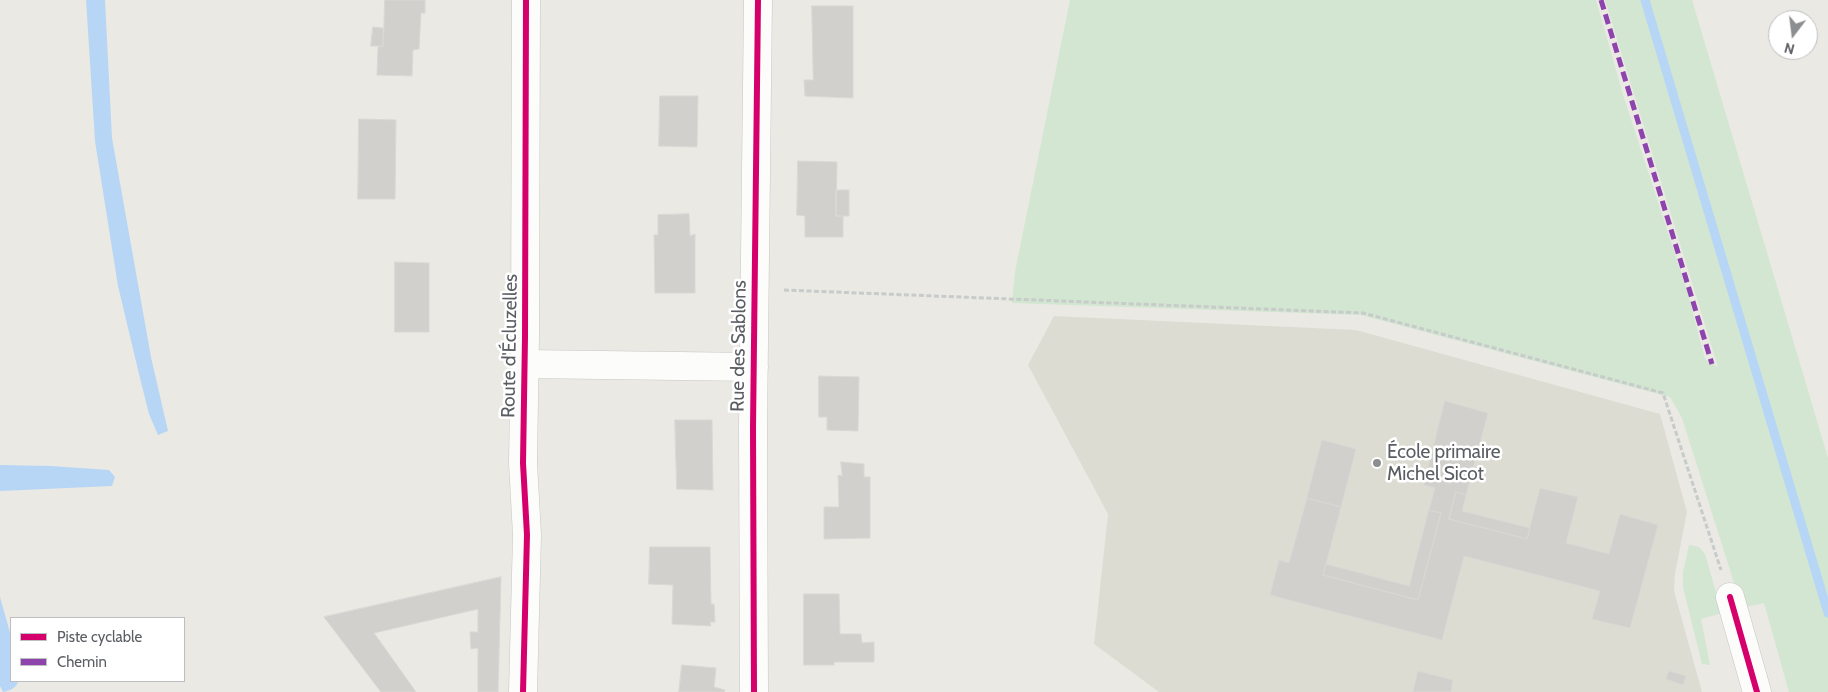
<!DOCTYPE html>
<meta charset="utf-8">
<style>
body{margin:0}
#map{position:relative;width:1828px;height:692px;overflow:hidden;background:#eae9e4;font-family:Cabin,sans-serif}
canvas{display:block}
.legend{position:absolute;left:10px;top:617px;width:175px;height:65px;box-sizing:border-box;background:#fff;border:1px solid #bdbec0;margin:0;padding:6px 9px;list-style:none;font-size:15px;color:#5a5d62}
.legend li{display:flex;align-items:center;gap:10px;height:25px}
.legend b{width:25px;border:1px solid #bdbec0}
.north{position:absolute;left:1768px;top:10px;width:50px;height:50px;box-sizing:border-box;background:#fff;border:1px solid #bdbec0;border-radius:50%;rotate:195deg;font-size:14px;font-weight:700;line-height:20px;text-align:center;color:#5a5d62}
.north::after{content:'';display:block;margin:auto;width:18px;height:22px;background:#8c8e90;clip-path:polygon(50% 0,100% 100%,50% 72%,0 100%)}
</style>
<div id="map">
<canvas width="1828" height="692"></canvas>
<ul class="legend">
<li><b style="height:6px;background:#d6006c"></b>Piste cyclable</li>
<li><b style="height:6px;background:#8e44ad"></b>Chemin</li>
</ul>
<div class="north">N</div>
</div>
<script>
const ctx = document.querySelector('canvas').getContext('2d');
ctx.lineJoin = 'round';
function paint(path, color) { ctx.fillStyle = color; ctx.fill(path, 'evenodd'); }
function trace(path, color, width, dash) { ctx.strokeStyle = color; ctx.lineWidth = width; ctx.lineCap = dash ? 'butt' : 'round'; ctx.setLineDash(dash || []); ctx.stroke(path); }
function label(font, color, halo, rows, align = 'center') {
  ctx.font = font + ' Cabin,sans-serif'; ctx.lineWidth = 5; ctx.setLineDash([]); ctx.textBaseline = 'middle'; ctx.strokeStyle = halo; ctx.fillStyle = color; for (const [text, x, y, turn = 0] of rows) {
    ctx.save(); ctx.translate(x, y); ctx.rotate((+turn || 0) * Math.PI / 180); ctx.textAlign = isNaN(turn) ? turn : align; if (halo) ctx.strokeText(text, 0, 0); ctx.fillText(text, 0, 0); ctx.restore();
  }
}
const education = new Path2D(`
 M 1054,316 L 1356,330 L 1660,414 L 1687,512 L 1675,574 L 1674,591 L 1702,692 L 1159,692 L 1094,644 L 1108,514 L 1028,365 Z`);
const green = new Path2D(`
 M 1070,0 L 1596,0 L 1624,98 L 1688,294 L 1705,359 L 1718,367 L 1605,0 L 1692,0 L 1828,458 L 1828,692 L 1789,692 L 1764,603 L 1742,608 L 1682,418 L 1670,397 L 1361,315 L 1012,303 L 1015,272 Z
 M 1689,545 L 1699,547 L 1705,554 L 1722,613 L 1701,619 L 1710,665 L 1702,664 L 1683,587 L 1683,572 Z`);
const water = new Path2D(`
 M 86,0 L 105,0 L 112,138 L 151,357 L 168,431 L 158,435 L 149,414 L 139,374 L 118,286 L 95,141 Z
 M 0,465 L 51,466 L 109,470 L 115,477 L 112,486 L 0,491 Z
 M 0,597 L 11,636 L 11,681 L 18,681 C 17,688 9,691 3,692 L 0,686 Z`);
const stream = new Path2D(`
 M 1645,0 L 1828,613`);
const building = new Path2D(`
 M 385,0 L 425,0 L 425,13 L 421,13 L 419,49 L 413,50 L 412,76 L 377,75 L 378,47 L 383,46 Z
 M 812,6 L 853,6 L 853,98 L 805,96 L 804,80 L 813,80 Z
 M 373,27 L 383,28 L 383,46 L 371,46 Z
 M 660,96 L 698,96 L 697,147 L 659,146 Z
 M 359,119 L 396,120 L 395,199 L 358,199 Z
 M 798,161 L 837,162 L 836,216 L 843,216 L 843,237 L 805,237 L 805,216 L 797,215 Z
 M 836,190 L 849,190 L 849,216 L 836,216 Z
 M 689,214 L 690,236 L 695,234 L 695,293 L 655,293 L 654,235 L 658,235 L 658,215 Z
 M 395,262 L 429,263 L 429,332 L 395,332 Z
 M 819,376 L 859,377 L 858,431 L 827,430 L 827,417 L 819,417 Z
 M 1445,401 L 1488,413 L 1466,495 L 1456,492 L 1449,519 L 1527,539 L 1540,488 L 1578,497 L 1566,543 L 1609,554 L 1620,514 L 1658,525 L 1630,628 L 1592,619 L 1600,591 L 1464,556 L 1442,640 L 1270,595 L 1279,560 L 1289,563 L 1307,498 L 1341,507 L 1323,575 L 1418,600 L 1441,513 L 1429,510 L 1435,488 L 1424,485 Z
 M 675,420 L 712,420 L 713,490 L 677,489 Z
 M 1322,440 L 1356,449 L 1341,507 L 1307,498 Z
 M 841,462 L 864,464 L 864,477 L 870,477 L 870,538 L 824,539 L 824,507 L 839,507 L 838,475 L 842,476 Z
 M 1456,492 L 1466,495 L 1462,511 L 1530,528 L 1527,539 L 1449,519 Z
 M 1429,510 L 1441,513 L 1418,600 L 1323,575 L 1326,564 L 1409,586 Z
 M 650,547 L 710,547 L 711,604 L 714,604 L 715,622 L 710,622 L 711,626 L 672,624 L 673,585 L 649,584 Z
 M 501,577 L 498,692 L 478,692 L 478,648 L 471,649 L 470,632 L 478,632 L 478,609 L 374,633 L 416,692 L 381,692 L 324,617 Z
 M 804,594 L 839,594 L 840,634 L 861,634 L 862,643 L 874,642 L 874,662 L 834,662 L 834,665 L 804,665 Z
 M 682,665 L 716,668 L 714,687 L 725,690 L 724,692 L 679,692 Z
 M 1418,671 L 1453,680 L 1451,692 L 1413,692 Z
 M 1669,671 L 1686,676 L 1683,685 L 1666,679 Z`);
const path = new Path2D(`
 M 784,290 L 1363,313 L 1663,393 L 1721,570`);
const minor = new Path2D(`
 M 525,364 L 754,367
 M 1730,597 L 1757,692
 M 754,692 L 753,428 L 758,0`);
const tertiary = new Path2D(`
 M 523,692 L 527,535 L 523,463 L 525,337 L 526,0`);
const quiet = new Path2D(`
 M 1601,0 L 1712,364`);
const cycleway = new Path2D(`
 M 1730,597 L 1757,692
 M 523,692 L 527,535 L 523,463 L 525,337 L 526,0
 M 754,692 L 753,428 L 758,0`);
const markers = [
 [1377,463,5,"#8c8e90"]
];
const streetNames = [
 ["Route d'Écluzelles",510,346,-89],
 ["Rue des Sablons",739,346,-89]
];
const poiNames = [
 ["École primaire",1387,452],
 ["Michel Sicot",1387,474]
];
paint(education, '#dddcd3');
paint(green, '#d2e6d1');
paint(water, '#b7d6f6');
trace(stream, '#b7d6f6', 9);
paint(building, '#d1d0cd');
trace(building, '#d9d8d4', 1);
trace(minor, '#c6c6c5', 29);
trace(tertiary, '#c6c6c5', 29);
trace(path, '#c7cbc9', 3, [5, 2.5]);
trace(minor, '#fcfcfb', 28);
trace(tertiary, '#fcfcfb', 28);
trace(quiet, '#8e44ad', 5, [10, 5]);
trace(cycleway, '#d6006c', 6);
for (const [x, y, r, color] of markers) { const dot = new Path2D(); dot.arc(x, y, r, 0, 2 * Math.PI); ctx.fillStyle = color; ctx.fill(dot); trace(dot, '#fff', 2); }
label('19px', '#5a5d62', '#fff', streetNames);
label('19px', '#5a5d62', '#fff', poiNames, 'left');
</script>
